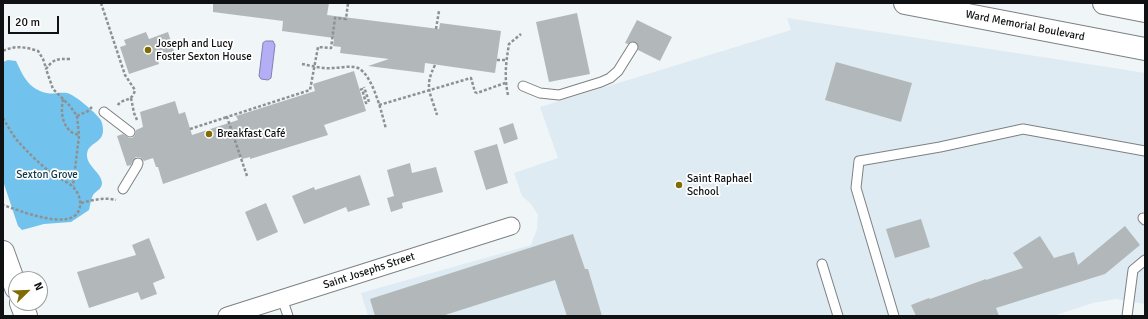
<!DOCTYPE html>
<meta charset="utf-8">
<style>
body{margin:0}
#map{position:relative;width:1148px;height:319px;overflow:hidden;background:#f0f5f8;font-family:Signika,sans-serif}
canvas{display:block}
.frame{position:absolute;inset:0;border:4px solid #0f1112;pointer-events:none}
.north{position:absolute;left:8px;top:271px;width:40px;height:40px;box-sizing:border-box;background:#fff;border:1px solid #9fa0a0;border-radius:50%;rotate:67deg;font-size:11px;font-weight:700;line-height:16px;text-align:center;color:#0f1112}
.north::after{content:'';display:block;margin:auto;width:14px;height:18px;background:#816b05;clip-path:polygon(50% 0,100% 100%,50% 72%,0 100%)}
.scale{position:absolute;left:8px;top:16px;width:51px;height:18px;box-sizing:border-box;border:2px solid #0f1112;border-top:0;padding-left:5px;font-size:12px;line-height:14px;white-space:nowrap;color:#0f1112;-webkit-text-stroke:3px #fff;paint-order:stroke}
</style>
<div id="map">
<canvas width="1148" height="319"></canvas>
<div class="frame"></div>
<div class="north">N</div>
<div class="scale">20 m</div>
</div>
<script>
const ctx = document.querySelector('canvas').getContext('2d');
ctx.lineJoin = 'round';
function paint(path, color) { ctx.fillStyle = color; ctx.fill(path, 'evenodd'); }
function trace(path, color, width, dash) { ctx.strokeStyle = color; ctx.lineWidth = width; ctx.lineCap = dash ? 'butt' : 'round'; ctx.setLineDash(dash || []); ctx.stroke(path); }
function label(font, color, halo, rows, align = 'center') {
  ctx.font = font + ' Signika,sans-serif'; ctx.lineWidth = 3.5; ctx.setLineDash([]); ctx.textBaseline = 'middle'; ctx.strokeStyle = halo; ctx.fillStyle = color; for (const [text, x, y, turn = 0] of rows) {
    ctx.save(); ctx.translate(x, y); ctx.rotate((+turn || 0) * Math.PI / 180); ctx.textAlign = isNaN(turn) ? turn : align; if (halo) ctx.strokeText(text, 0, 0); ctx.fillText(text, 0, 0); ctx.restore();
  }
}
const built = new Path2D(`
 M 787,18 L 1114,68 L 1145,73 L 1145,304 L 1116,299 L 1093,303 L 1053,316 L 368,316 L 361,293 L 531,245 L 537,229 L 538,215 L 531,204 L 522,196 L 514,173 L 558,158 L 540,107 L 791,30 Z`);
const forest = new Path2D(`
 M 8,60 L 16,61 C 22,73 26,85 40,91 C 52,96 56,92 67,93 C 74,94 96,113 100,119 C 102,121 103,127 103,130 C 103,144 88,142 87,154 C 86,166 102,173 102,183 C 102,189 96,191 93,195 C 91,199 90,206 89,210 L 71,222 L 44,224 L 22,230 L 18,226 L 3,181 L 3,62 Z`);
const water = new Path2D(`
 M 266,41 L 273,41 L 275,45 L 271,78 L 268,80 L 261,79 L 259,76 L 263,43 Z`);
const building = new Path2D(`
 M 213,3 L 329,3 L 327,15 L 439,29 L 440,23 L 501,31 L 495,73 L 425,63 L 424,73 L 368,66 L 389,59 L 340,53 L 341,47 L 333,46 L 334,38 L 282,31 L 283,21 L 213,12 Z
 M 577,13 L 590,74 L 549,82 L 536,22 Z
 M 637,20 L 672,37 L 660,61 L 638,50 L 638,45 L 636,42 L 631,42 L 628,44 L 625,43 Z
 M 146,32 L 149,39 L 168,32 L 175,54 L 158,60 L 159,64 L 129,74 L 120,47 L 126,45 L 124,40 Z
 M 836,62 L 912,83 L 901,122 L 825,100 Z
 M 354,71 L 366,111 L 324,125 L 328,135 L 250,159 L 250,157 L 242,159 L 241,157 L 163,184 L 158,167 L 156,167 L 153,158 L 144,161 L 140,157 L 136,157 L 134,159 L 131,165 L 127,166 L 117,136 L 123,134 L 129,138 L 132,138 L 135,135 L 136,130 L 143,127 L 140,112 L 175,101 L 179,114 L 185,112 L 192,135 L 238,120 L 236,116 L 315,91 L 313,84 Z
 M 513,123 L 518,139 L 504,144 L 499,128 Z
 M 497,144 L 508,183 L 486,190 L 474,151 Z
 M 410,163 L 412,173 L 436,167 L 443,192 L 402,203 L 403,208 L 391,212 L 387,198 L 394,196 L 387,170 Z
 M 360,175 L 370,205 L 348,212 L 346,207 L 304,224 L 292,196 L 314,187 L 315,190 Z
 M 266,203 L 278,232 L 257,241 L 245,212 Z
 M 921,219 L 930,247 L 895,258 L 886,229 Z
 M 1125,226 L 1140,245 L 1105,274 L 996,308 L 999,316 L 916,316 L 911,305 L 929,298 L 930,299 L 986,279 L 986,280 L 1023,268 L 1013,253 L 1040,236 L 1054,258 L 1074,252 L 1078,265 Z
 M 573,234 L 585,269 L 588,269 L 602,316 L 567,316 L 555,280 L 442,316 L 375,316 L 370,299 Z
 M 149,238 L 165,278 L 153,283 L 157,294 L 141,300 L 138,292 L 89,308 L 77,272 L 136,255 L 132,245 Z`);
const path = new Path2D(`
 M 101,3 L 125,75 L 135,90 C 132,103 123,97 117,106
 M 436,29 L 439,11
 M 3,51 C 15,45 26,47 38,51 L 43,59 L 46,68
 M 70,59 C 58,59 54,58 46,69 L 53,89 L 70,106 L 77,116 L 79,136 L 73,186
 M 497,60 L 506,60
 M 302,64 C 312,66 323,69 333,68 C 341,68 349,65 358,68 C 373,75 382,114 386,129
 M 435,65 C 424,87 430,92 437,115
 M 360,90 L 362,89 L 366,103 L 369,102 L 364,87
 M 508,95 C 504,77 506,62 509,44 L 521,34
 M 131,98 L 134,113 L 137,120
 M 63,99 C 61,110 61,122 70,131 C 72,133 76,134 79,135
 M 379,105 L 471,78 L 475,92 L 477,93 L 505,83
 M 77,116 L 88,111 L 92,107
 M 3,118 C 7,125 11,132 16,139 C 26,151 39,163 51,173 C 57,178 69,182 74,188 C 79,194 82,202 79,210 C 71,232 18,210 3,205
 M 190,129 L 227,117
 M 247,176 L 227,117 L 310,90 L 318,47 L 331,48 L 335,18 L 346,19 L 348,3
 M 81,203 C 93,200 104,197 116,200`);
const lane = new Path2D(`
 M 523,86 L 540,93 L 559,95 L 601,82 L 610,78 L 618,71 L 633,47
 M 104,112 L 130,132
 M 123,189 L 137,166 L 138,163
 M 1143,218 L 1145,220
 M 822,264 L 838,316
 M 282,298 L 288,316
 M 894,316 L 856,188 L 859,161 L 940,147 L 1023,129 L 1145,151
 M 1127,316 L 1133,270 L 1145,260`);
const street = new Path2D(`
 M 227,316 L 511,226`);
const secondary = new Path2D(`
 M 3,252 L 16,288
 M 21,303 L 26,316`);
const highway = new Path2D(`
 M 905,3 L 1145,49
 M 1104,3 L 1145,11`);
const markers = [
 [148,50,4,"#816b05"],
 [209,134,4,"#816b05"],
 [679,185,4,"#816b05"]
];
const streetNames = [
 ["Ward Memorial Boulevard",1025,26,11],
 ["Saint Josephs Street",369,271,-18]
];
const poiNames = [
 ["Joseph and Lucy",156,44],
 ["Foster Sexton House",156,57],
 ["Breakfast Café",217,134],
 ["Saint Raphael",687,179],
 ["School",687,192]
];
const parkNames = [
 ["Sexton Grove",47,175]
];
paint(built, '#dfebf2');
paint(forest, '#71c3ed');
paint(water, '#b4aef5');
trace(water, '#827fb1', 1);
paint(building, '#b2b8b9');
trace(lane, '#7c8183', 11);
trace(street, '#7c8183', 19);
trace(secondary, '#7c8183', 24);
trace(highway, '#7c8183', 24);
trace(path, '#8d9193', 2.5, [3, 2]);
trace(lane, '#fff', 9);
trace(street, '#fff', 17);
trace(secondary, '#fff', 22);
trace(highway, '#fff', 22);
for (const [x, y, r, color] of markers) { const dot = new Path2D(); dot.arc(x, y, r, 0, 2 * Math.PI); ctx.fillStyle = color; ctx.fill(dot); trace(dot, '#fff', 1.5); }
label('11px', '#0f1112', '#fff', streetNames);
label('11px', '#0f1112', '#fff', poiNames, 'left');
label('11px', '#103547', '#fff', parkNames);
</script>
